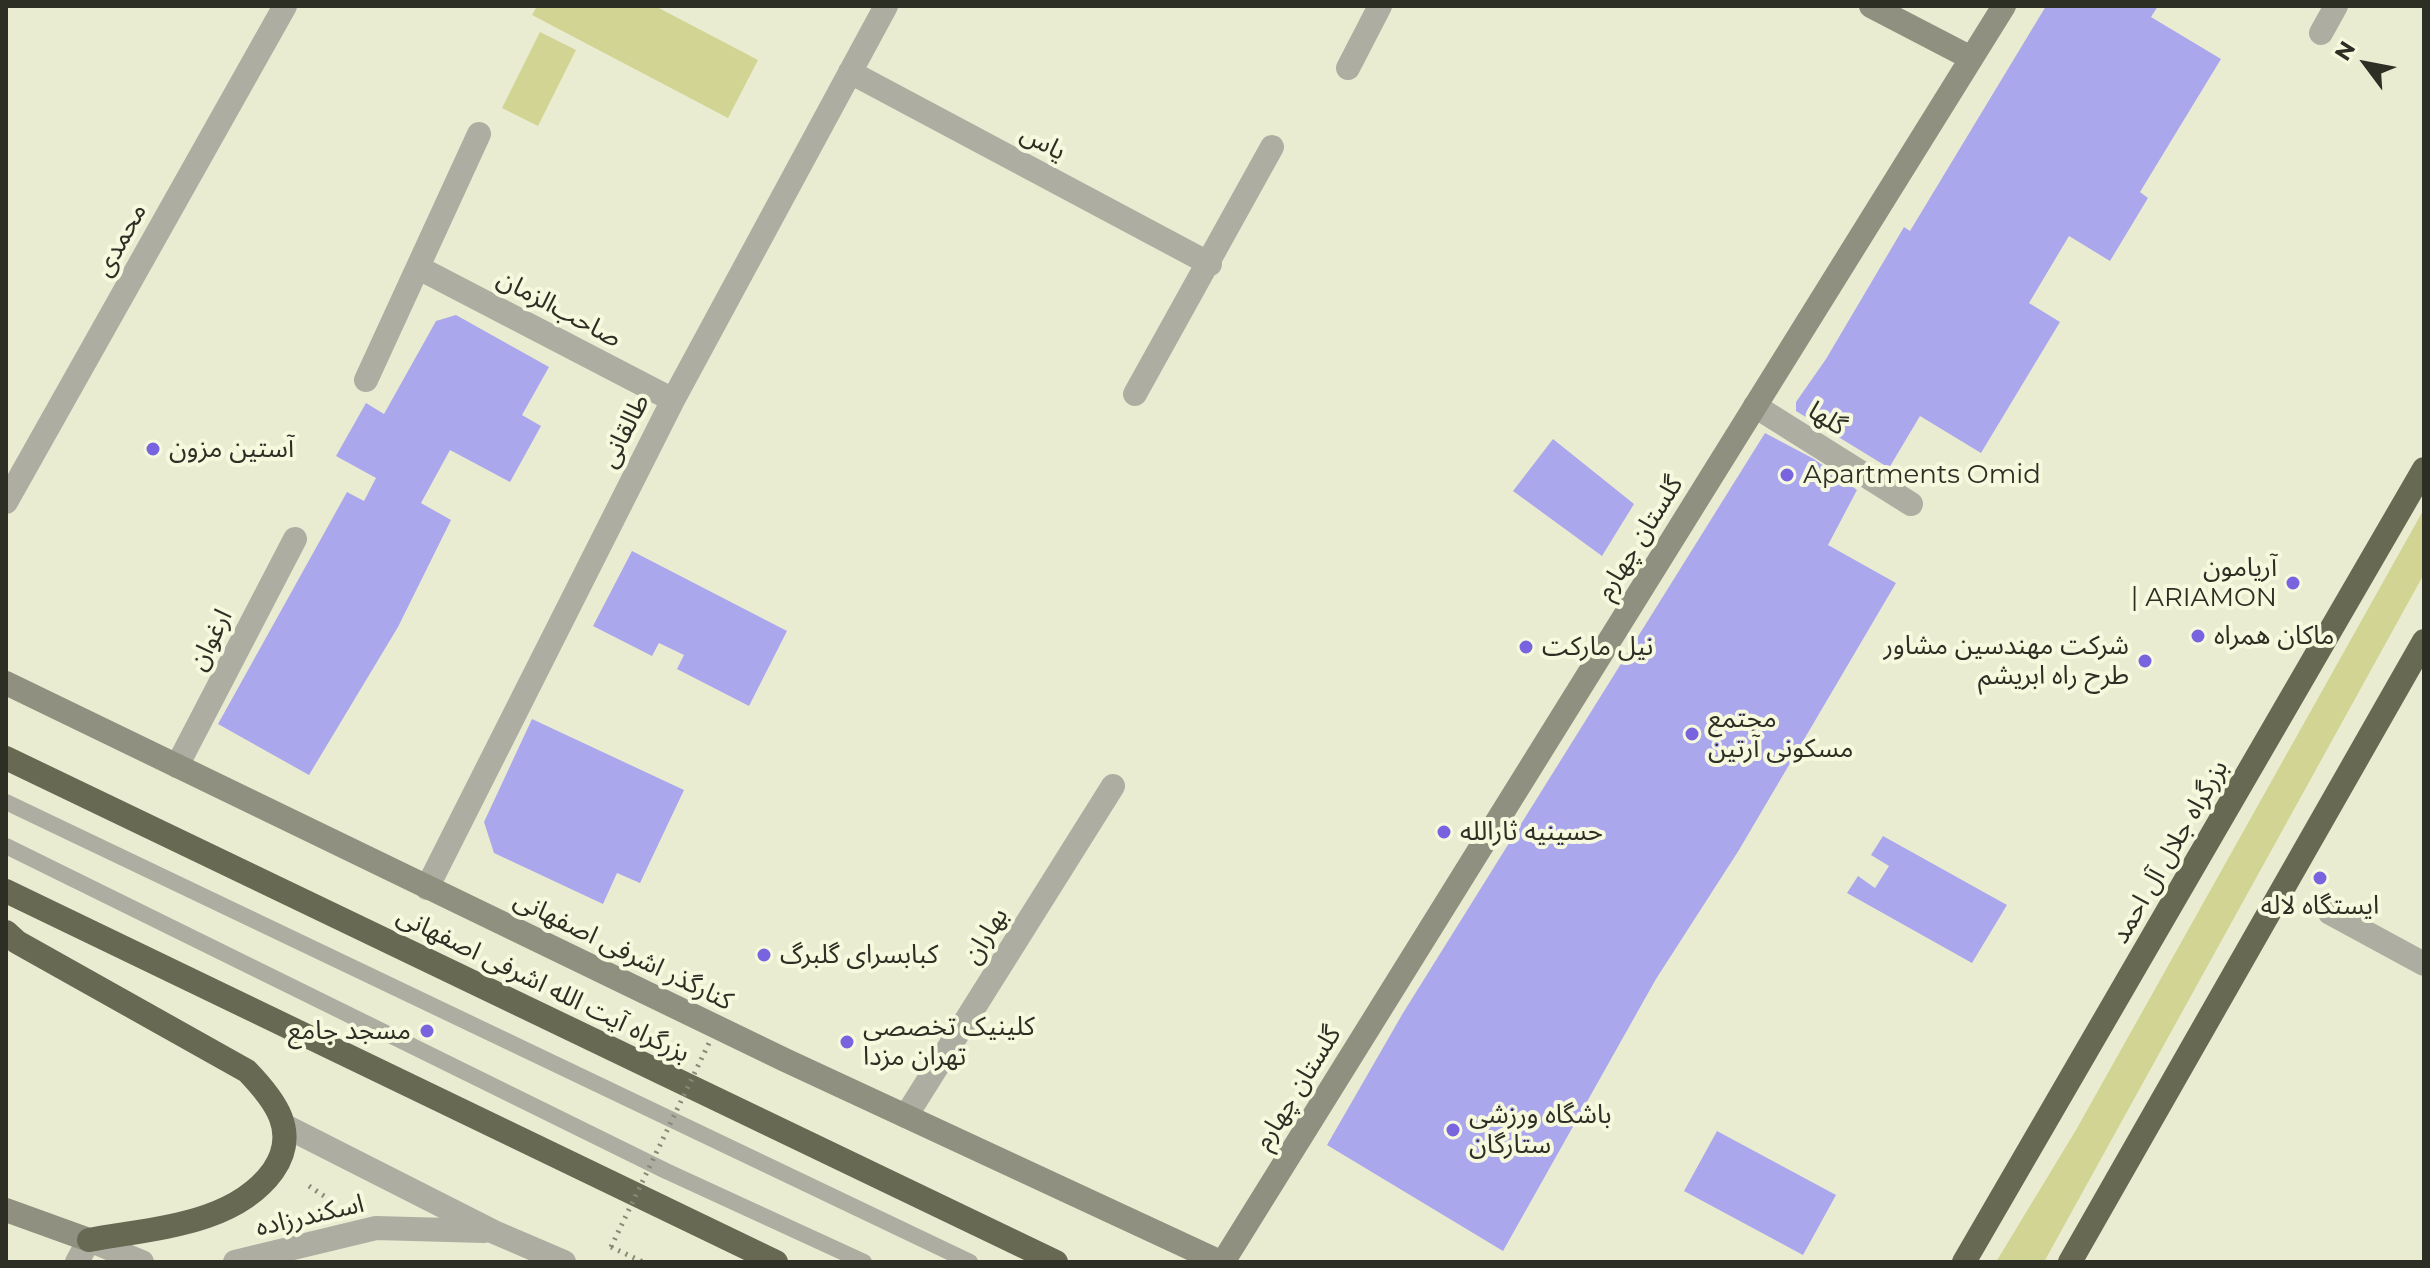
<!DOCTYPE html>
<meta charset="utf-8">
<style>
body{margin:0}
#map{position:relative;width:2430px;height:1268px;overflow:hidden;background:#eaecd1;font-family:Montserrat,sans-serif}
canvas{display:block}
.frame{position:absolute;inset:0;border:8px solid #2d2e24;pointer-events:none}
.north{position:absolute;left:2326px;top:24px;width:80px;height:80px;-webkit-text-stroke:6px #f7f9de;paint-order:stroke;rotate:302deg;font-size:22px;font-weight:700;line-height:32px;text-align:center;color:#2d2e24}
.north::after{content:'';display:block;margin:auto;width:28px;height:36px;background:#2d2e24;clip-path:polygon(50% 0,100% 100%,50% 72%,0 100%)}
</style>
<div id="map">
<canvas width="2430" height="1268"></canvas>
<div class="frame"></div>
<div class="north">N</div>
</div>
<script>
const ctx = document.querySelector('canvas').getContext('2d');
ctx.lineJoin = 'round';
function paint(path, color) { ctx.fillStyle = color; ctx.fill(path, 'evenodd'); }
function trace(path, color, width, dash) { ctx.strokeStyle = color; ctx.lineWidth = width; ctx.lineCap = dash ? 'butt' : 'round'; ctx.setLineDash(dash || []); ctx.stroke(path); }
function label(font, color, halo, rows, align = 'center') {
  ctx.font = font + ' Montserrat,"Noto Sans Arabic",sans-serif'; ctx.lineWidth = 8; ctx.setLineDash([]); ctx.textBaseline = 'middle'; ctx.strokeStyle = halo; ctx.fillStyle = color; for (const [text, x, y, turn = 0] of rows) {
    ctx.save(); ctx.translate(x, y); ctx.rotate((+turn || 0) * Math.PI / 180); ctx.textAlign = isNaN(turn) ? turn : align; if (halo) ctx.strokeText(text, 0, 0); ctx.fillText(text, 0, 0); ctx.restore();
  }
}
const green = new Path2D(`
 M 537,6 L 655,6 L 758,60 L 728,118 L 532,15 Z
 M 540,32 L 576,50 L 538,126 L 502,108 Z
 M 2424,509 L 2424,574 L 2044,1262 L 1996,1262 L 2076,1130 Z`);
const building = new Path2D(`
 M 2046,6 L 2158,6 L 2151,17 L 2221,59 L 2140,192 L 2148,198 L 2110,261 L 2069,236 L 2029,303 L 2060,322 L 1981,453 L 1920,416 L 1889,468 L 1796,411 L 1796,402 L 1826,359 L 1904,227 L 1910,231 Z
 M 456,315 L 549,367 L 522,415 L 541,426 L 510,482 L 450,450 L 421,503 L 451,520 L 398,627 L 309,775 L 218,724 L 347,492 L 364,501 L 376,478 L 336,456 L 366,403 L 384,414 L 436,321 Z
 M 1765,433 L 1814,459 L 1857,490 L 1828,545 L 1896,583 L 1739,850 L 1656,979 L 1503,1251 L 1327,1145 L 1403,1013 Z
 M 1553,439 L 1634,504 L 1602,556 L 1513,491 Z
 M 632,551 L 787,631 L 749,706 L 677,669 L 684,655 L 659,643 L 652,656 L 593,626 Z
 M 532,719 L 684,790 L 640,883 L 617,873 L 603,904 L 494,853 L 484,822 Z
 M 1883,836 L 2007,905 L 1972,963 L 1847,893 L 1858,876 L 1875,888 L 1889,866 L 1871,855 Z
 M 1717,1131 L 1836,1195 L 1803,1255 L 1684,1191 Z`);
const path = new Path2D(`
 M 309,1186 L 336,1204
 M 611,1247 L 643,1262`);
const lane = new Path2D(`
 M 6,802 L 970,1262
 M 6,846 L 666,1171 L 864,1262`);
const street = new Path2D(`
 M 2321,33 L 2336,6
 M 1348,68 L 1380,6
 M 850,72 L 1210,264
 M 419,268 L 673,400
 M 366,380 L 479,134
 M 1135,394 L 1272,147
 M 1755,406 L 1911,504
 M 6,502 L 285,6
 M 177,766 L 295,539
 M 427,888 L 673,400 L 886,6
 M 2330,913 L 2424,964
 M 906,1116 L 1113,786
 M 285,1126 L 494,1232 L 564,1262
 M 77,1262 L 89,1240 L 142,1262
 M 235,1262 L 376,1228 L 484,1231`);
const secondary = new Path2D(`
 M 1871,6 L 1971,58
 M 6,683 L 785,1060 L 1220,1262
 M 6,1210 L 89,1240
 M 1223,1262 L 2004,6`);
const highway = new Path2D(`
 M 6,758 L 1056,1262
 M 6,891 L 776,1262
 M 6,932 L 17,942 L 247,1071 C 275,1100 300,1132 273,1171 C 233,1226 151,1228 89,1240
 M 1964,1262 L 2424,469
 M 2070,1262 L 2424,641`);
const pathBridge = new Path2D(`
 M 611,1247 L 709,1043`);
const markers = [
 [153,449,8,"#7864df"],
 [1787,475,8,"#7864df"],
 [2293,583,8,"#7864df"],
 [2198,636,8,"#7864df"],
 [1526,647,8,"#7864df"],
 [2145,661,8,"#7864df"],
 [1692,734,8,"#7864df"],
 [1444,832,8,"#7864df"],
 [2320,878,8,"#7864df"],
 [764,955,8,"#7864df"],
 [427,1031,8,"#7864df"],
 [847,1042,8,"#7864df"],
 [1453,1130,8,"#7864df"]
];
const streetNames = [
 ["یاس",1043,143,28],
 ["محمدی",121,240,-61],
 ["صاحب‌الزمان",559,309,28],
 ["گلها",1827,419,32],
 ["طالقانی",625,431,-63],
 ["گلستان چهارم",1640,538,-58],
 ["ارغوان",211,640,-63],
 ["بزرگراه جلال آل احمد",2170,852,-60],
 ["بهاران",986,936,-58],
 ["کنارگذر اشرفی اصفهانی",623,951,26],
 ["بزرگراه آیت الله اشرفی اصفهانی",543,985,26],
 ["گلستان چهارم",1298,1088,-58],
 ["اسکندرزاده",310,1216,-13]
];
const poiNames = [
 ["آستین مزون",169,449],
 ["Apartments Omid",1803,475],
 ["آریامون",2277,568,"right"],
 ["| ARIAMON",2277,598,"right"],
 ["ماکان همراه",2214,636],
 ["شرکت مهندسین مشاور",2129,646,"right"],
 ["طرح راه ابریشم",2129,676,"right"],
 ["نیل مارکت",1542,647],
 ["مجتمع",1708,719],
 ["مسکونی آرتین",1708,749],
 ["حسینیه ثارالله",1460,832],
 ["ایستگاه لاله",2320,906,"center"],
 ["کبابسرای گلبرگ",780,955],
 ["کلینیک تخصصی",863,1027],
 ["تهران مزدا",863,1057],
 ["مسجد جامع",411,1031,"right"],
 ["باشگاه ورزشی",1469,1115],
 ["ستارگان",1469,1145]
];
paint(green, '#d2d493');
paint(building, '#aba7ed');
trace(path, '#888a78', 5, [2, 6]);
trace(lane, '#adada2', 16);
trace(street, '#adada2', 24);
trace(secondary, '#8f907f', 24);
trace(highway, '#686952', 24);
trace(pathBridge, '#888a78', 5, [2, 6]);
for (const [x, y, r, color] of markers) { const dot = new Path2D(); dot.arc(x, y, r, 0, 2 * Math.PI); ctx.fillStyle = color; ctx.fill(dot); trace(dot, '#f7f9de', 3); }
label('26px', '#2d2e24', '#f7f9de', streetNames);
label('26px', '#2d2e24', '#f7f9de', poiNames, 'left');
</script>
